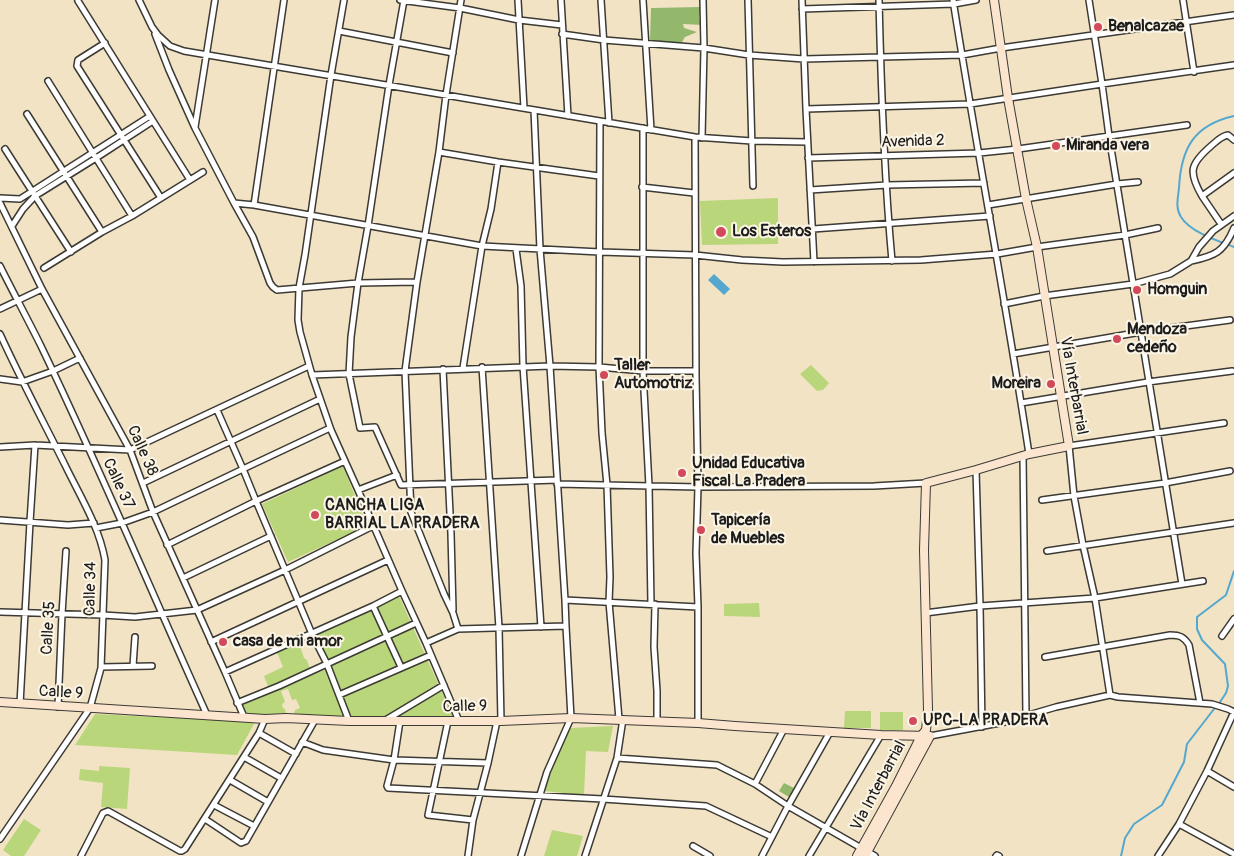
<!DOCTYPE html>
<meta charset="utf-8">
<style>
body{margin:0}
canvas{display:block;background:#f2e3c5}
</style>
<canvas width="1234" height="856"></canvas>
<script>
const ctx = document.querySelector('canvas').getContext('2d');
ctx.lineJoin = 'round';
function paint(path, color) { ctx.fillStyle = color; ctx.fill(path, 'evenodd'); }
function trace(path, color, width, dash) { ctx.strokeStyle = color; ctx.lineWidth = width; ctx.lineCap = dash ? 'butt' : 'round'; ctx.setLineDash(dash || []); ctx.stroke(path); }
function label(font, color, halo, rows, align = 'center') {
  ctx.font = font + ' Pangolin,sans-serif'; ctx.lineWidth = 4; ctx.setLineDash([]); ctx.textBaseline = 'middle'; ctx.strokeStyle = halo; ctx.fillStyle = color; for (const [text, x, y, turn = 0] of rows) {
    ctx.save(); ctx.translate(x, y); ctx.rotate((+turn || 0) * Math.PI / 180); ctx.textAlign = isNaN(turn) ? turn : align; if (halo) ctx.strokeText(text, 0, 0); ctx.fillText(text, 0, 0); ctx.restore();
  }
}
const green = new Path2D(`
 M 778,198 L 778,244 L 702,245 L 700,201 Z
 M 811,365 L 829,383 L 823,390 L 817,391 L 800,374 Z
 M 343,466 L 367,526 L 288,562 L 262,504 Z
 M 399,596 L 453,717 L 350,717 L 314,635 Z
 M 759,603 L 760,617 L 724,616 L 724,604 Z
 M 298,640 L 304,658 L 307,660 L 310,669 L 324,665 L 325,668 L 269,689 L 264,676 L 283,667 L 276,650 Z
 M 327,669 L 347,719 L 245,717 L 238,705 ZM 288,689 L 292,700 L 296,699 L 300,708 L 295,710 L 294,714 L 286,714 L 285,709 L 283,708 L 282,704 L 285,702 L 281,691 Z
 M 845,711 L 871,711 L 871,728 L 844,728 Z
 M 880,712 L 903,712 L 903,730 L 880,730 Z
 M 95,714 L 255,722 L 237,755 L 75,745 Z
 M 613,726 L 608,752 L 586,751 L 584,795 L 544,791 L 557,756 L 570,728 Z
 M 99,766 L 130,768 L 127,809 L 101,807 L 103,783 L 79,780 L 80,769 L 99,771 Z
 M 24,819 L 41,830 L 24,856 L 11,856 L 3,850 Z
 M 552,830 L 583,836 L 577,856 L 544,856 Z`);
const forest = new Path2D(`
 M 701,7 L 699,19 L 703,25 L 683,24 L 684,28 L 697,32 L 685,37 L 682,42 L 684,45 L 650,42 L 651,8 Z
 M 784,783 L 794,788 L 789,797 L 779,791 Z`);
const water = new Path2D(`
 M 714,274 L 730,289 L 724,295 L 708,280 Z`);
const stream = new Path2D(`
 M 1234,116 C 1194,125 1181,148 1179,188 C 1178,198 1175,208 1181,217 C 1190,232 1218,241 1234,247
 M 1220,702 L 1226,693 L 1228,686 L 1225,664 L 1202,640 L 1197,629 L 1197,617 L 1226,595 L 1234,571
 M 1121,856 L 1125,838 L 1134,824 L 1162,805 L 1184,762 L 1187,744 L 1214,709`);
const street = new Path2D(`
 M 139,0 L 152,27 L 158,35 L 170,46 L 184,51 L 695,137 L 752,141 L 807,142
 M 344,0 L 331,75 L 305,255 L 299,288 L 298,320 L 300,332 L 312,375 L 331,430 L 358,490 L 402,591 L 426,643 L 459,721
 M 400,0 L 460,8 L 519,20 L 562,25
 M 404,0 L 389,85 L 368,226 L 358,283 L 351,337 L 349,374 L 360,428 L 375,427 L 401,485 L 557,480
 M 518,0 L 524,108
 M 561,0 L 568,116
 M 601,0 L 609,123
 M 643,0 L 651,130
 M 748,0 L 753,186
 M 802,0 L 806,109 L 814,262
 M 879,0 C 881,87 884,174 892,261
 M 953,0 C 977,152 1006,302 1029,454
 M 1089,0 L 1102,84 L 1109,136 L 1182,584
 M 1183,0 L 1194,72
 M 78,1 L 190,180
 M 802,9 L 954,4 L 976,0
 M 339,31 L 453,53
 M 155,34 L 169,70 L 195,128 L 234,203 L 254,205 L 482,246 L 463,368
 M 562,34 L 604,40 L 704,48 L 749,55 L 804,59 L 881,57 L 962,55 L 1001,48 L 1234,15
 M 105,43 L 78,60 L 77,66 L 161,198
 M 48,81 L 132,216
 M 806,109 L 970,104 L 1102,84 L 1234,65
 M 27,114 L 102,232
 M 600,121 L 599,367 L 602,433 L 607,485 L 610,577 L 609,602 L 619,719
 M 195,127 L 215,0
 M 643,128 L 643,371 L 649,486 L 651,604
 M 695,137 L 696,376 L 698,487 L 696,553 L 698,607 L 698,723
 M 702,138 L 704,48 L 703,0
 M 1234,140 L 1228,135 C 1221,136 1217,141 1211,146 C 1190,164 1188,172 1202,196 L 1234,173
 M 5,149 L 71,252
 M 439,152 L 498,162 L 599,176
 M 808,158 L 979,153 L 1018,149 L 1187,125
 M 498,162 L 491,209 L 482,246 L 600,252 L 695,255 L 742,260 L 783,262 L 921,260 L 997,254 L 1037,247 L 1125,235 L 1158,228
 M 642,187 L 694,193
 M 810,190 L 887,185 L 984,183
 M 1202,196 L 1221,224
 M 0,198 L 20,199 L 150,116
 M 0,203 L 42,289 L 130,450 L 153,512 L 225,672 L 244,717
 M 234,203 L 253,237 L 270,283 L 273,287 L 277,290 L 358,283 L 417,282
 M 254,205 L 284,0
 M 988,205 L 1117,184 L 1138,182
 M 12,226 L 23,209 L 35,196 L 96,158 L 153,121
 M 813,229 L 990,216
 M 516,249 L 521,286 L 523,366 L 541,627
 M 1191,261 C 1215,256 1224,252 1234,228
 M 0,266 C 13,292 27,318 40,344 C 99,466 151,591 207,715
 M 44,268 L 102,232 L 132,216 L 203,172
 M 1004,304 L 1044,296 L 1133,284 L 1170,274 L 1191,261 L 1199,247 L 1213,231 L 1234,216
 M 0,309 L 42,289
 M 0,334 C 20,378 43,421 65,465 C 80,496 99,526 105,560 L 101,668 L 90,708 L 0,839
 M 1013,354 L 1141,332 L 1230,320
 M 482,367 L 499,628 L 501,721
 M 443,369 L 451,534 L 453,610
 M 312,375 L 550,366 L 599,367 L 643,371 L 696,371
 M 0,379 L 22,382 L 53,371 L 80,358
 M 1021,403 L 1148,382 L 1232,371
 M 330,428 L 243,469 L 256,501 L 345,461
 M 0,447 L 35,445 L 130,450 L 309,366
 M 1023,455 L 1026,716
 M 976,470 L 980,606 L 982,727
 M 143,483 L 320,399
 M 557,484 L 698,487 L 874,486 L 926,483
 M 358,490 L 397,475
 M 1042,500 L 1165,483 L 1230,471
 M 0,520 L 68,525 L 94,523
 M 96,528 L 122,523 L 153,512 L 243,469 L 217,410
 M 167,545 L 256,501 L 312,634 L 327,664 L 349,721
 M 1047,551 L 1234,523
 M 183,578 L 271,536
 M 565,600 L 698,607
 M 655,604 L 654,647 L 657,691 L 657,721
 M 373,606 L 401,667
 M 0,612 L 103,615 L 135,617 L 197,610 L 285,570 L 373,526
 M 925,613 L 980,606 L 1095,598 L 1203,581
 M 458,629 L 453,613 L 444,594 L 411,512 L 405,371 L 417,282 L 439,152 L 446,95 L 461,0
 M 1222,636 L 1234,619
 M 211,642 L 388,560
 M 426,643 L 458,629 L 566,626
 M 1045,657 L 1170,635 C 1180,635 1184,637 1189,645 L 1200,703
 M 133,666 L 135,637
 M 101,667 L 152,666
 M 225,672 L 373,606 L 402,591
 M 339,695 L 431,655
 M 1110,695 L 1095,598 L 1083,545 L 1074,496 L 1069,446 L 1224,423
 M 237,703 L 279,686 L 416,623
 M 20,704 L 30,522 L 35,445
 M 58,707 L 62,614 L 66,551
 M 384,721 L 444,685
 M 400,721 L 394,760 L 387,786 L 388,788 L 603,799 L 706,806 L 772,837
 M 448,721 L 428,815 L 473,820
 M 259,733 L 296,754
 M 930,736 L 1005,722 L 1056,707 L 1110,695 L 1118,697 L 1212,704 L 1228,709 L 1234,712
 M 302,742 L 323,750 L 394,760 L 488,763
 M 244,757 L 281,778
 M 617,758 L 717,765 L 755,784 L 788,806 L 875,856
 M 1207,771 L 1234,787
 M 230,780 L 268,802
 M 755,784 L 784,729
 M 214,805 L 254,826
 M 205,819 L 241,843 L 246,841 L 315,720
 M 1179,824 L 1234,854
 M 693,846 L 710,856
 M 81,856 L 103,813 L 108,811 L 180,851 L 182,851 L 185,849 L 259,733 L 265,719
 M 468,856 L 473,820 L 488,763 L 497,721
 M 521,856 L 547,772 L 571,718 L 566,626 L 565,600 L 550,366 L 540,249 L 534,110
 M 585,856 L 617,758 L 623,719
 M 762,856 L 788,806 L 830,732
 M 809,856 L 881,735
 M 996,856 L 997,855 L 999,856
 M 1158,856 L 1179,824 L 1207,771 L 1234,712`);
const secondary = new Path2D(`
 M 0,702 L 265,719 L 286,718 L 349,721 L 501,721 L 571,718 L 698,723 L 735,726 L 881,735 L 930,736
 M 857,856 L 896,786 L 921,736 L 926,730 L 928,710 L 924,550 L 926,483 L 976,470 L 1029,454 L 1069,446 L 1037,247 L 1026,199 L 1008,98 L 994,0
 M 865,856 L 930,736`);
const markers = [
 [1098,27,5,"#d1495b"],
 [1056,146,5,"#d1495b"],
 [721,232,6,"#d1495b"],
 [1137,290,5,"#d1495b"],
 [1117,339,5,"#d1495b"],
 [604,375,5,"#d1495b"],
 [1051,384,5,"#d1495b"],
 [682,473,5,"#d1495b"],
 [315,515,5,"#d1495b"],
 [701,530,5,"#d1495b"],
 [223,642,5,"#d1495b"],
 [913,721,5,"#d1495b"]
];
const poiNames = [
 ["Benalcazae",1108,27],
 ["Miranda vera",1066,146],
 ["Los Esteros",732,232],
 ["Homguin",1147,290],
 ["Mendoza",1127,330],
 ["cedeño",1127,348],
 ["Taller",614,366],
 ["Automotriz",614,384],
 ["Moreira",1041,384,"right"],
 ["Unidad Educativa",692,464],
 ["Fiscal La Pradera",692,482],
 ["CANCHA LIGA",325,506],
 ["BARRIAL LA PRADERA",325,524],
 ["Tapicería",711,521],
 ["de Muebles",711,539],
 ["casa de mi amor",233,642],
 ["UPC-LA PRADERA",923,721]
];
const streetNames = [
 ["Avenida 2",913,142,-2],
 ["Vía Interbarrial",1073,386,80],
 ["Calle 38",142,451,66],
 ["Calle 37",118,484,65],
 ["Calle 34",91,589,-89],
 ["Calle 35",49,628,-87],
 ["Calle 9",61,693,3],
 ["Calle 9",465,707,-1],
 ["Vía Interbarrial",879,786,-62]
];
paint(green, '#bad67b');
paint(forest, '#93b76b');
paint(water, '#54a8cf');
trace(stream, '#54a8cf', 2);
trace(street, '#3c3a35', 8);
trace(secondary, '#3c3a35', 10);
trace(street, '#fff', 5);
trace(secondary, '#fce5cf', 8);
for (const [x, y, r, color] of markers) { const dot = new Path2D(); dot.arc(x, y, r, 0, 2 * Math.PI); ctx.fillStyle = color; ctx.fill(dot); trace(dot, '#fcf5e5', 2); }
label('bold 16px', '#1c1c1c', '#fcf5e5', poiNames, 'left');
label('16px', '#1c1c1c', '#fcf5e5', streetNames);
</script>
